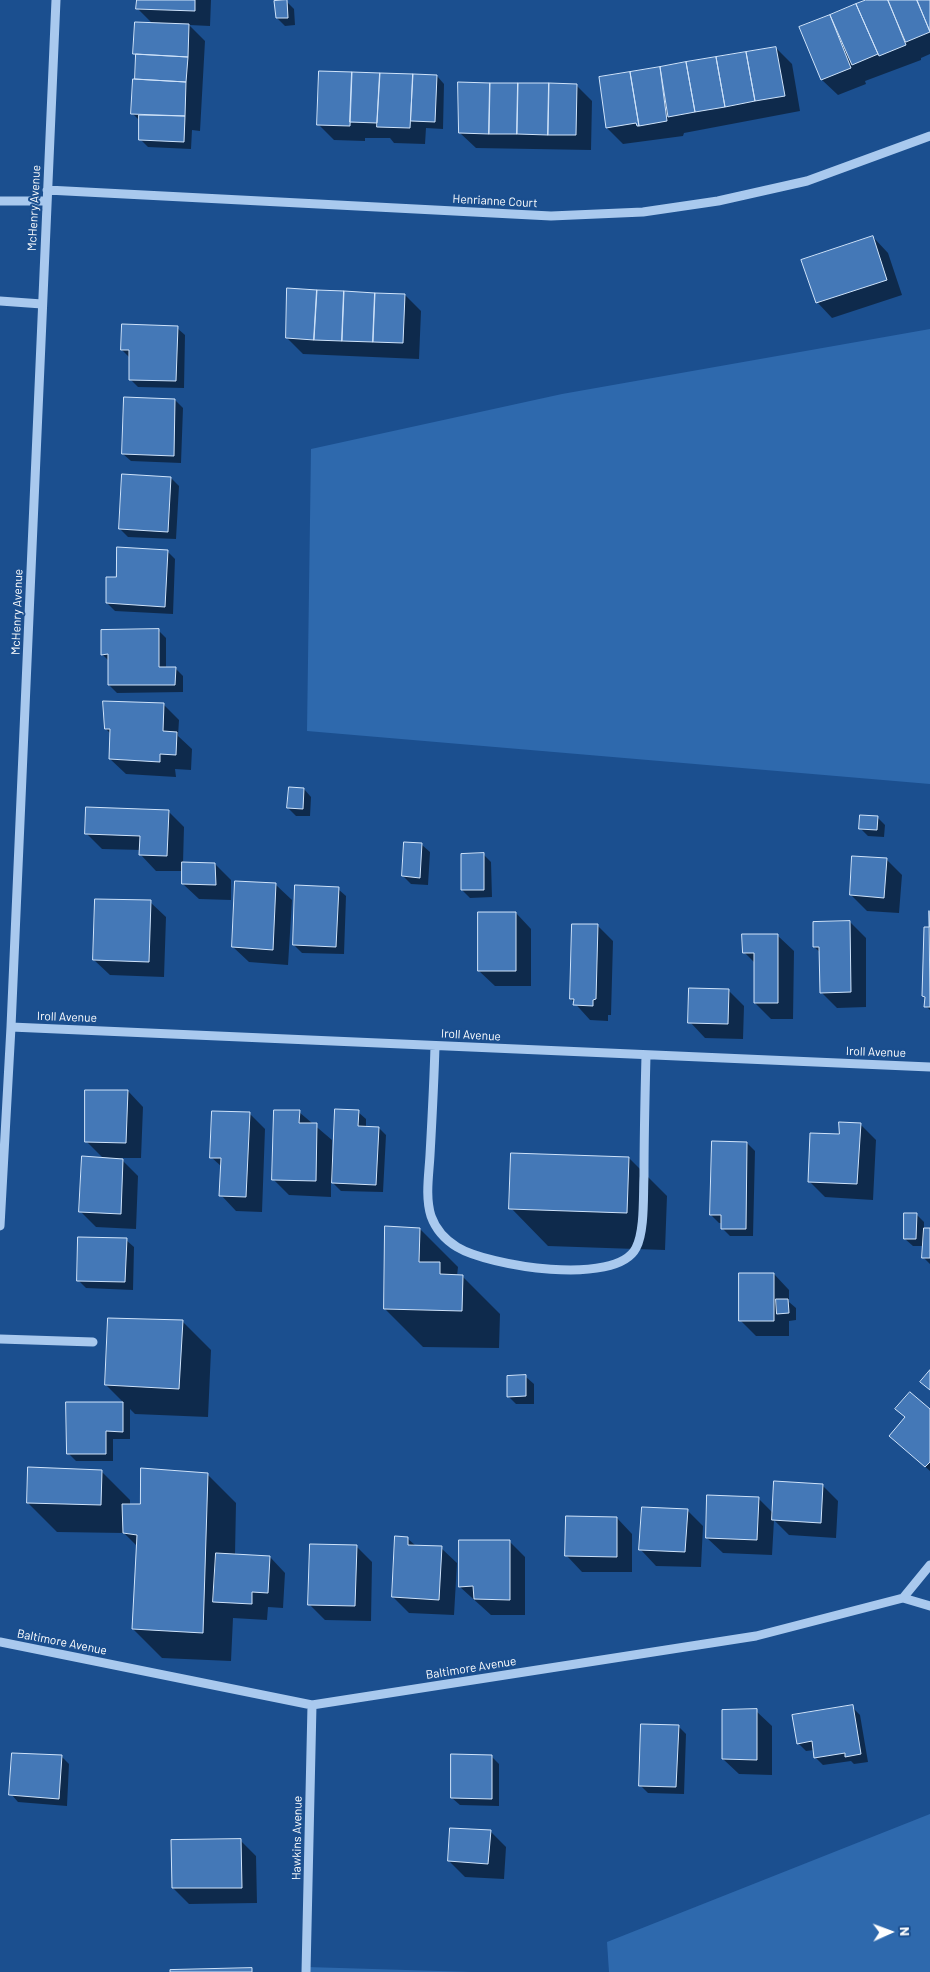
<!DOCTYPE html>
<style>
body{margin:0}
#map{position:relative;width:930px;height:1972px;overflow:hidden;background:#1b4f8f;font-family:Barlow,sans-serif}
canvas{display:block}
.north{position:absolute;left:865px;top:1907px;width:50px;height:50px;-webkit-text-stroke:4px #1b4f8f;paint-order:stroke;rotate:88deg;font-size:14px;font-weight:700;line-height:20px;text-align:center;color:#fff}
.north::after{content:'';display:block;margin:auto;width:18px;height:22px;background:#fff;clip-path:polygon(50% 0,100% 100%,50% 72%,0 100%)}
</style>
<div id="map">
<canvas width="930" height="1972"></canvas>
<div class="north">N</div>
</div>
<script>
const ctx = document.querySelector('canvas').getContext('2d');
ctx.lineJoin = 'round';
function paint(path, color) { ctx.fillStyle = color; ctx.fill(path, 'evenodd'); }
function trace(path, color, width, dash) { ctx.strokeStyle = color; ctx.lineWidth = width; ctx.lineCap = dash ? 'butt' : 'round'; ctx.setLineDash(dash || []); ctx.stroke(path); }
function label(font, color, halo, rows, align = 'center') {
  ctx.font = font + ' Barlow,sans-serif'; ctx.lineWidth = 4; ctx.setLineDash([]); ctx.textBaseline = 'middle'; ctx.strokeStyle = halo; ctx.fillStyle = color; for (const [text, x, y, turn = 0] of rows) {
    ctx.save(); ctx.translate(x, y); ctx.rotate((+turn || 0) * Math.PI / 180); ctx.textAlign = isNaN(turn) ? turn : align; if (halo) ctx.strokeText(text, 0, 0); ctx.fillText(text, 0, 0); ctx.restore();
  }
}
const green = new Path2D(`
 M 930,329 L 930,784 L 307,731 L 311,449 L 562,394 Z
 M 930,1814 L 930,1972 L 609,1972 L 607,1942 Z
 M 307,1967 L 472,1972 L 306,1972 Z`);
const shadow = new Path2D(`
 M 138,0 L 211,0 L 210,26 L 189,25 L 205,41 L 200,131 L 192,130 L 191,149 L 148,147 L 140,139 L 140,121 L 132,113 L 137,56 L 134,53 L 153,24 L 138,9 Z
 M 869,0 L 930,0 L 930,54 L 921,58 L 921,60 L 865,81 L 866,84 L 838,95 L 822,80 L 801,28 Z
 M 286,1 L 294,9 L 295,25 L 285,26 L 277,18 Z
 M 776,48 L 792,64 L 800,111 L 684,133 L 683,136 L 623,144 L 607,128 L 600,78 Z
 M 320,73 L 437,76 L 444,84 L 443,129 L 426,128 L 425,144 L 394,143 L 390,138 L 365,138 L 365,141 L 334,140 L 318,124 Z
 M 576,85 L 592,101 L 591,150 L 476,148 L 460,133 Z
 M 873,237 L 888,253 L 902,295 L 832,318 L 817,302 Z
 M 405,295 L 421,311 L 419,359 L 303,354 L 287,338 Z
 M 177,328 L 185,335 L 184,388 L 138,387 L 130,379 L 130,358 L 122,350 Z
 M 175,400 L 183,408 L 181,463 L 131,461 L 123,454 Z
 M 171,478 L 179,486 L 176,539 L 128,537 L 120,529 Z
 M 167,551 L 175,559 L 173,614 L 115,611 L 107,603 Z
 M 158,630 L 166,638 L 166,668 L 175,668 L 183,676 L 183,692 L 117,693 L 109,685 L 109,661 L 102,654 Z
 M 163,704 L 179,720 L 178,736 L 192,749 L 191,770 L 175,769 L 176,777 L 126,774 L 110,759 L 111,734 L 106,729 Z
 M 304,789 L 311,797 L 310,816 L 296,816 L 288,808 Z
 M 168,811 L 184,827 L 183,863 L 215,864 L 231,880 L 231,900 L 199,899 L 183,884 L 183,871 L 156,871 L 141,855 L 141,850 L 102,849 L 86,833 Z
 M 877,817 L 885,825 L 884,837 L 868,836 L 861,829 Z
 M 422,845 L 430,852 L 428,885 L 411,884 L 403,876 Z
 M 484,855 L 491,862 L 492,897 L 470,898 L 462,890 Z
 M 886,859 L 902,875 L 899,913 L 867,911 L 851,895 Z
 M 237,882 L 276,885 L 292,900 L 288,965 L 249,962 L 233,947 Z
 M 338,889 L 346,896 L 344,954 L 302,953 L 294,945 Z
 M 150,902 L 166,917 L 164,977 L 110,975 L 94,960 Z
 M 516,913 L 531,929 L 531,986 L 495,986 L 479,971 Z
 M 850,922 L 866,938 L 866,1007 L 837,1008 L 821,992 L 821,953 L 814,947 Z
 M 598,926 L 613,941 L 611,1015 L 608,1015 L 608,1021 L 590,1020 L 571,999 Z
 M 925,928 L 930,928 L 930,1010 L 926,1006 L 924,996 Z
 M 778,936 L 794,951 L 793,1019 L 771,1019 L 755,1003 L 755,963 L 744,952 Z
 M 728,990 L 744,1006 L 743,1039 L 705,1038 L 690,1022 Z
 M 128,1091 L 143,1107 L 141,1158 L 120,1158 L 138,1176 L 136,1229 L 96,1227 L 80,1211 L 104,1159 L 86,1141 Z
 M 299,1112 L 332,1140 L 332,1162 L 334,1162 L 358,1112 L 366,1119 L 366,1127 L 379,1128 L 386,1135 L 383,1192 L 341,1191 L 331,1181 L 331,1197 L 289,1195 L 274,1180 Z
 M 249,1113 L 265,1129 L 262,1212 L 236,1211 L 221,1195 L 222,1167 L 211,1157 Z
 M 860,1124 L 876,1140 L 873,1200 L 825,1197 L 809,1181 Z
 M 747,1143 L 755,1151 L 753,1236 L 730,1236 L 722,1228 L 722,1223 L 719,1223 L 711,1215 Z
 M 629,1158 L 667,1196 L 665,1250 L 548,1246 L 511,1208 Z
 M 916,1214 L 924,1222 L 924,1229 L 930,1229 L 930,1264 L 923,1257 L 924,1246 L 913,1246 L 905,1239 Z
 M 420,1229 L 458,1267 L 457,1276 L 462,1276 L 500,1314 L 499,1348 L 423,1347 L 385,1309 Z
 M 126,1240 L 134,1247 L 133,1290 L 86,1288 L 78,1280 Z
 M 774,1274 L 789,1290 L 789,1302 L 796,1308 L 796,1320 L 789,1321 L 789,1336 L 756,1336 L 740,1320 Z
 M 182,1321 L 211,1350 L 208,1417 L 135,1414 L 130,1409 L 130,1439 L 113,1439 L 113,1461 L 76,1461 L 68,1453 L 68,1403 L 124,1403 L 106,1385 Z
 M 526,1377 L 534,1384 L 534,1404 L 516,1404 L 508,1396 Z
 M 930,1411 L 930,1471 L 899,1443 Z
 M 101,1471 L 130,1500 L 130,1505 L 141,1505 L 207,1474 L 236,1503 L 235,1555 L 270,1557 L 285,1573 L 283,1608 L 268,1607 L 267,1620 L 233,1618 L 231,1661 L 162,1658 L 133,1629 L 138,1547 L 124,1533 L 57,1532 L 28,1503 Z
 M 822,1485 L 838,1501 L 836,1538 L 789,1535 L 774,1520 L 772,1555 L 723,1553 L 707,1538 L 758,1498 L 773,1513 Z
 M 688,1511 L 703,1526 L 701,1567 L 656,1566 L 641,1550 Z
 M 617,1518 L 632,1534 L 632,1572 L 582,1572 L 567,1556 Z
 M 407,1538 L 416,1546 L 441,1548 L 457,1563 L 454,1615 L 409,1613 L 393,1597 Z
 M 509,1541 L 525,1557 L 525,1615 L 491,1615 L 460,1587 Z
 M 356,1546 L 372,1562 L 371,1621 L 325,1620 L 310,1605 Z
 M 852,1707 L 860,1715 L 868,1762 L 854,1764 L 851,1761 L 823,1765 L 816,1758 L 814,1750 L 806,1751 L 798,1743 Z
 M 756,1711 L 772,1726 L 772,1775 L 739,1774 L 723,1759 Z
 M 678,1726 L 686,1734 L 684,1794 L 648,1793 L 640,1785 Z
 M 61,1756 L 69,1764 L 67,1806 L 18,1802 L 11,1794 Z
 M 491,1756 L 499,1764 L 499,1806 L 460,1805 L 452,1798 Z
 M 490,1831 L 506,1847 L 504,1879 L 465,1877 L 449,1861 Z
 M 241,1841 L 256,1856 L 257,1903 L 189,1904 L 173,1888 Z`);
const building = new Path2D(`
 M 137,0 L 195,0 L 195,11 L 136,9 Z
 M 287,0 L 288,18 L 276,18 L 274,1 Z
 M 866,0 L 888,0 L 906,45 L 879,56 L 856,4 Z
 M 888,0 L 917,0 L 930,32 L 906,42 Z
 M 917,0 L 930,0 L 930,31 Z
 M 856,4 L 878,54 L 852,65 L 830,15 Z
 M 830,15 L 851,68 L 821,80 L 799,27 Z
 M 135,22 L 189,24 L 188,57 L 133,54 Z
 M 776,47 L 785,96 L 755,101 L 746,52 Z
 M 746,52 L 755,101 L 725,107 L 716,57 Z
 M 136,54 L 188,57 L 186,82 L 135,79 Z
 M 716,57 L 725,107 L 695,112 L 686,62 Z
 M 686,62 L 695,112 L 668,117 L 660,67 Z
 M 660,67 L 667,121 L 639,126 L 630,72 Z
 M 319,71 L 352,72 L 350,126 L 317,125 Z
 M 352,72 L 380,73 L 377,123 L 350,122 Z
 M 630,72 L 639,126 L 637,126 L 636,123 L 606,128 L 599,77 Z
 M 380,73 L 413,74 L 410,128 L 377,127 Z
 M 413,74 L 437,75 L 435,122 L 411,121 Z
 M 133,79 L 186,82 L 185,116 L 131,114 Z
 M 458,82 L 490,83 L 489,134 L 459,133 Z
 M 490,83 L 518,83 L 517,134 L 489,134 Z
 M 518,83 L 549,83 L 548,135 L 517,134 Z
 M 549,83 L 577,84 L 576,135 L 548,135 Z
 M 139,115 L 185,116 L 184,142 L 139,140 Z
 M 873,236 L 887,280 L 816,303 L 801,260 Z
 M 287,288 L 317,290 L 314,340 L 286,338 Z
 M 317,290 L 344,291 L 342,341 L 314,340 Z
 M 344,291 L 375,293 L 373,342 L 342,341 Z
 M 375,293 L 405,294 L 403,343 L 373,342 Z
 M 122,324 L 178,326 L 176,381 L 129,380 L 129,350 L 121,350 Z
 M 124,397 L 175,399 L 174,456 L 122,454 Z
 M 122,474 L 171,477 L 168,532 L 119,529 Z
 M 117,547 L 168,550 L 165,607 L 106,603 L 106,577 L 116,577 Z
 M 159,629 L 159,667 L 176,667 L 175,685 L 108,685 L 108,654 L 101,655 L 101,630 Z
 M 103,701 L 164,703 L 163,731 L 177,732 L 176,755 L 160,754 L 160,762 L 109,759 L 110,729 L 105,729 Z
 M 289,787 L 304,788 L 303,809 L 287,808 Z
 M 86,807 L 169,810 L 167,856 L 139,855 L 140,836 L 85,834 Z
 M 860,815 L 878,816 L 877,830 L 859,829 Z
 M 404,842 L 422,843 L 420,878 L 402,876 Z
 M 484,853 L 484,890 L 461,890 L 461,854 Z
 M 852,856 L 887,858 L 884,898 L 850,895 Z
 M 182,862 L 215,863 L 216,885 L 182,884 Z
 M 235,881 L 276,883 L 273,950 L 232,947 Z
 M 295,885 L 339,887 L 336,947 L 293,945 Z
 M 95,899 L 151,900 L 149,962 L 93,960 Z
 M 929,911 L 930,1007 L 924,1007 L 925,997 L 922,996 L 924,927 L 929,927 Z
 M 478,912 L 516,912 L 516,971 L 478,971 Z
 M 850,921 L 851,992 L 820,993 L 819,947 L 813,947 L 813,922 Z
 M 572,924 L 598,924 L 596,999 L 593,1000 L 593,1006 L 573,1005 L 574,999 L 570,999 Z
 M 742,934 L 778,934 L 778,1003 L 754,1003 L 754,953 L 743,953 Z
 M 689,988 L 729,989 L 728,1024 L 688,1023 Z
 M 85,1090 L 128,1090 L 126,1143 L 85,1142 Z
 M 335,1109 L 359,1110 L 358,1126 L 379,1127 L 376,1185 L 332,1183 Z
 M 274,1110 L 300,1110 L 299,1123 L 317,1123 L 316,1181 L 272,1180 Z
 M 212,1111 L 250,1112 L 246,1197 L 219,1196 L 221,1158 L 210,1158 Z
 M 839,1122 L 861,1123 L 857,1184 L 808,1182 L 810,1133 L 839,1134 Z
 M 712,1141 L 747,1142 L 746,1229 L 721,1229 L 721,1215 L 710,1215 Z
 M 511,1153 L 629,1157 L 627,1213 L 509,1209 Z
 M 82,1156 L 123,1159 L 121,1214 L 79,1212 Z
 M 904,1213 L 917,1213 L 916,1239 L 904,1239 Z
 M 385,1226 L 420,1228 L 419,1262 L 440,1262 L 440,1274 L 463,1275 L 462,1311 L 384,1309 Z
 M 924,1228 L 930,1228 L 930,1258 L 922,1258 Z
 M 78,1237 L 127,1238 L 125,1282 L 77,1281 Z
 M 739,1273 L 774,1273 L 774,1321 L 739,1321 Z
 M 776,1299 L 788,1299 L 789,1313 L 777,1314 Z
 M 108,1318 L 183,1320 L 179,1389 L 105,1385 Z
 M 930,1370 L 930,1390 L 920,1382 Z
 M 526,1375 L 526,1396 L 507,1397 L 507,1376 Z
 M 910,1392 L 930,1409 L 930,1462 L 925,1467 L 889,1436 L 905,1417 L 895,1409 Z
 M 66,1402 L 123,1402 L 123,1432 L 106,1431 L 106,1454 L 67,1454 Z
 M 28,1467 L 102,1470 L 101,1505 L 27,1503 Z
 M 141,1468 L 208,1473 L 203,1633 L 132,1629 L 137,1535 L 123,1533 L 122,1504 L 140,1504 Z
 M 774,1481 L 823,1484 L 821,1523 L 772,1520 Z
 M 707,1495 L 759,1497 L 757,1540 L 706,1538 Z
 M 642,1507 L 688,1509 L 685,1552 L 639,1550 Z
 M 566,1516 L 617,1517 L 617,1557 L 565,1556 Z
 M 395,1536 L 408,1537 L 408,1545 L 442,1546 L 439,1600 L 392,1597 Z
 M 459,1540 L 510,1540 L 510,1600 L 474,1599 L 473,1586 L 459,1587 Z
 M 310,1544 L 357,1545 L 355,1606 L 308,1605 Z
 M 216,1553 L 270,1556 L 268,1593 L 252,1592 L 252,1604 L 213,1602 Z
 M 853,1705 L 861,1754 L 845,1757 L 845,1753 L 814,1758 L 812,1741 L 797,1744 L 792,1715 Z
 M 757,1709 L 757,1760 L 722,1759 L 722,1710 Z
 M 641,1724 L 679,1725 L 676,1787 L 639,1786 Z
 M 12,1753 L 62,1755 L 59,1799 L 9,1795 Z
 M 451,1754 L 492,1755 L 492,1799 L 451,1798 Z
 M 450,1828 L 491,1830 L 488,1864 L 448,1861 Z
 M 241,1839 L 242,1888 L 172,1888 L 171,1840 Z
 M 252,1968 L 252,1972 L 170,1972 L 170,1970 Z`);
const minor = new Path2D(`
 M 47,190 L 551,216 L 643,212 L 718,201 L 807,181 L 930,136
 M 0,201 L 47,201
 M 0,301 L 42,304
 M 11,1027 L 930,1067
 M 435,1046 C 434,1082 432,1119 430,1155 C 429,1174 425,1197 431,1216 C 436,1230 444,1239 457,1247 C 488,1266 616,1287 636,1248 C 645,1231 643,1195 644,1176 C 644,1136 645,1095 646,1055
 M 0,1226 L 11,1027 L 56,0
 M 0,1339 L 93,1342
 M 903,1598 L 930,1606
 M 0,1642 L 312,1705 L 756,1636 L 903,1598 L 930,1565
 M 306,1972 L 312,1705`);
const streetNames = [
 ["Henrianne Court",495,201,3],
 ["McHenry Avenue",34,208,-87],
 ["McHenry Avenue",17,612,-88],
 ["Iroll Avenue",67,1017,2],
 ["Iroll Avenue",471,1035,3],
 ["Iroll Avenue",876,1052,2],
 ["Baltimore Avenue",62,1642,11],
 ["Baltimore Avenue",471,1668,-9],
 ["Hawkins Avenue",297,1838,-89]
];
paint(green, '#2e69ad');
paint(shadow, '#0007');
paint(building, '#4478b7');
trace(building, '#cfe3fa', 1);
trace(minor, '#a9c9ee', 9);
label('12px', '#fff', '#1b4f8f', streetNames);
</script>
